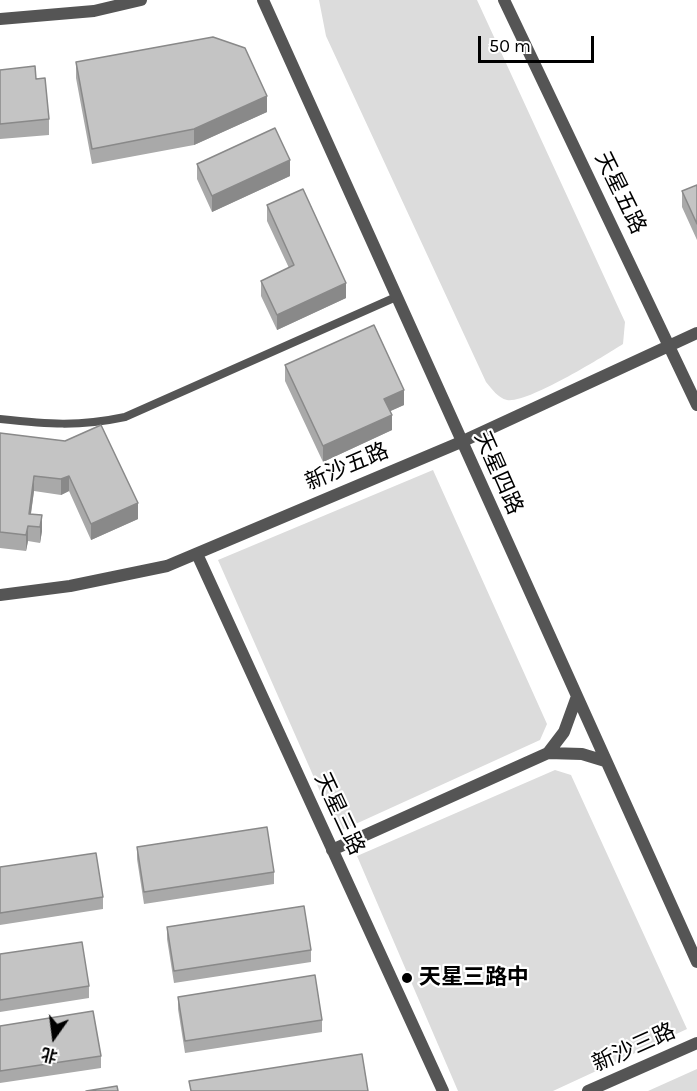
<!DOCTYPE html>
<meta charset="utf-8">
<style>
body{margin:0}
#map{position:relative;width:697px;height:1091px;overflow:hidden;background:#fff;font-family:Karla,"Noto Sans SC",sans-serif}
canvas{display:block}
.north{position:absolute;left:24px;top:1007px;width:60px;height:60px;-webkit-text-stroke:4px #fff;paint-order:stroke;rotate:194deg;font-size:16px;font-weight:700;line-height:24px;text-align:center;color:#000}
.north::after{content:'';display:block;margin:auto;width:21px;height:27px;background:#000;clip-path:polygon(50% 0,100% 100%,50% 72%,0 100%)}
.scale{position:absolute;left:478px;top:36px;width:116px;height:27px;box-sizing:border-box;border:3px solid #000;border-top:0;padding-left:8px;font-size:18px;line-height:21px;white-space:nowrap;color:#000;-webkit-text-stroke:4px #fff;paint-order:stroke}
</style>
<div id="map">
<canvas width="697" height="1091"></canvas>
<div class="north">北</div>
<div class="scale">50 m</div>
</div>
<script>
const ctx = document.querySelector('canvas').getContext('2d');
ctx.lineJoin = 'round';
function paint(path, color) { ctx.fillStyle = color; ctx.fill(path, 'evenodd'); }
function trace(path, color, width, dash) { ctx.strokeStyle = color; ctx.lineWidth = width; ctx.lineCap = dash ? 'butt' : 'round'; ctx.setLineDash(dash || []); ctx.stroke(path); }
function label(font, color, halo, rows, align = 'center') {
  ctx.font = font + ' Karla,"Noto Sans SC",sans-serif'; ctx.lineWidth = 4.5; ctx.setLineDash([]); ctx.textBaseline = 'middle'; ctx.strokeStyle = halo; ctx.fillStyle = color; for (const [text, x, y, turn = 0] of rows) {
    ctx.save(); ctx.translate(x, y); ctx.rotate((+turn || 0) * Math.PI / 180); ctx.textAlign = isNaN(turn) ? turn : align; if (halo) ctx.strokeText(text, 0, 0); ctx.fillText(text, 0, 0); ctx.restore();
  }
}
const green = new Path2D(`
 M 319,0 L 477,0 L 625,322 L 623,344 C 604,356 527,404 507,400 C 498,398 492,389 486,382 L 326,36 Z
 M 433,470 L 547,724 L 540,740 L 338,832 L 218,560 Z
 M 555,770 L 571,775 L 687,1029 L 553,1091 L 458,1091 L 357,856 Z
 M 697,1069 L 697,1091 L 648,1091 Z`);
const service = new Path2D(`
 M 0,419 C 47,424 78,427 125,417 L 396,297`);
const minor = new Path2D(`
 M 263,0 L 697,962
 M 504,0 L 697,405
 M 197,554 L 443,1091
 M 0,595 L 70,586 L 167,566 L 461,442 L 697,333
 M 576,699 L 564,732 L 548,753 L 582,754 L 605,761
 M 332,850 L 548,753
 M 588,1091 L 697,1043`);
const tertiary = new Path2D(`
 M 0,19 L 94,11 L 141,0`);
const wall = new Path2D(`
 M 76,62 L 267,112 L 194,145 L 92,164 L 76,78 Z
 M 0,70 L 36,79 L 49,119 L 49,135 L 0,139 Z
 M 197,164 L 290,176 L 212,212 L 197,179 Z
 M 697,185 L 697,240 L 682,207 L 682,191 Z
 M 267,205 L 346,298 L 277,330 L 261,296 L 261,281 L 289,268 L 267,221 Z
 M 285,365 L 404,405 L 390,411 L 392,430 L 323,462 L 285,381 Z
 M 0,433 L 138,519 L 91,540 L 69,491 L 61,495 L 34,491 L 31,514 L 42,515 L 42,531 L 40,543 L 28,541 L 26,551 L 0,548 Z
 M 137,847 L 274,872 L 274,884 L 144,904 L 137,859 Z
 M 0,867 L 103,897 L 103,909 L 0,925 Z
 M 167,927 L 311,950 L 311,962 L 174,983 L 167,939 Z
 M 0,954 L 89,986 L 89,998 L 0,1012 Z
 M 178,997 L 322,1020 L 322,1032 L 185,1053 L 178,1009 Z
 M 0,1026 L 101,1056 L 101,1068 L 0,1083 Z`);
const shadedWall = new Path2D(`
 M 267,96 L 267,112 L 194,145 L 194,129 Z
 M 290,160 L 290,176 L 212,212 L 212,196 Z
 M 346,283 L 346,298 L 277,330 L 277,315 Z
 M 404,390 L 404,405 L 384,414 L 384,399 Z
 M 392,415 L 392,430 L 323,462 L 323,446 Z
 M 34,476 L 34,491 L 29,526 L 29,514 Z
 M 69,476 L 69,491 L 61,495 L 61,479 Z
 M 138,503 L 138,519 L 91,540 L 91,524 Z
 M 42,515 L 42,531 L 40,543 L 40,527 Z
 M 28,526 L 28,541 L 26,551 L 26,535 Z`);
const building = new Path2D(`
 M 213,37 L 245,48 L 267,96 L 194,129 L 92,149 L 76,62 Z
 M 35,66 L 36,79 L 45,78 L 49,119 L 0,124 L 0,70 Z
 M 275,128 L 290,160 L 212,196 L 197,164 Z
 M 697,185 L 697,224 L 682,191 Z
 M 303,189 L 346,283 L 277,315 L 261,281 L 294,265 L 267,205 Z
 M 374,325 L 404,390 L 384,399 L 392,415 L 323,446 L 285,365 Z
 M 101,425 L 138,503 L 91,524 L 69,476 L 61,479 L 34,476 L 29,514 L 42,515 L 40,527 L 28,526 L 26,535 L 0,532 L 0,433 L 65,441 Z
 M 267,827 L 274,872 L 144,892 L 137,847 Z
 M 96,853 L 103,897 L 0,913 L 0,867 Z
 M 304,906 L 311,950 L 174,971 L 167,927 Z
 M 82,942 L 89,986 L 0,1000 L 0,954 Z
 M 315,975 L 322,1020 L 185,1041 L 178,997 Z
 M 93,1011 L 101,1056 L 0,1071 L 0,1026 Z
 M 362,1054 L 368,1091 L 191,1091 L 189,1081 Z
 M 117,1086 L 118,1091 L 86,1091 Z`);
const markers = [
 [407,978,6,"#000"]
];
const streetNames = [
 ["天星五路",620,193,64],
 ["新沙五路",347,467,-23],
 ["天星四路",498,473,66],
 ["天星三路",339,814,65],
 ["新沙三路",634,1048,-24]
];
const poiNames = [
 ["天星三路中",419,978]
];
paint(green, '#dcdcdc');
trace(service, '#555', 8);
trace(minor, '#555', 12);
trace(tertiary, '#555', 12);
paint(wall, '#a9a9a9');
paint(shadedWall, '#898989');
paint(building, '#c4c4c4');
trace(building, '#898989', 1.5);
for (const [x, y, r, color] of markers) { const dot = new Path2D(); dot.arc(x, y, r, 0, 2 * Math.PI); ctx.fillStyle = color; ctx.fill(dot); trace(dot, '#fff', 2); }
label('22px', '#000', '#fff', streetNames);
label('bold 22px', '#000', '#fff', poiNames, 'left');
</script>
